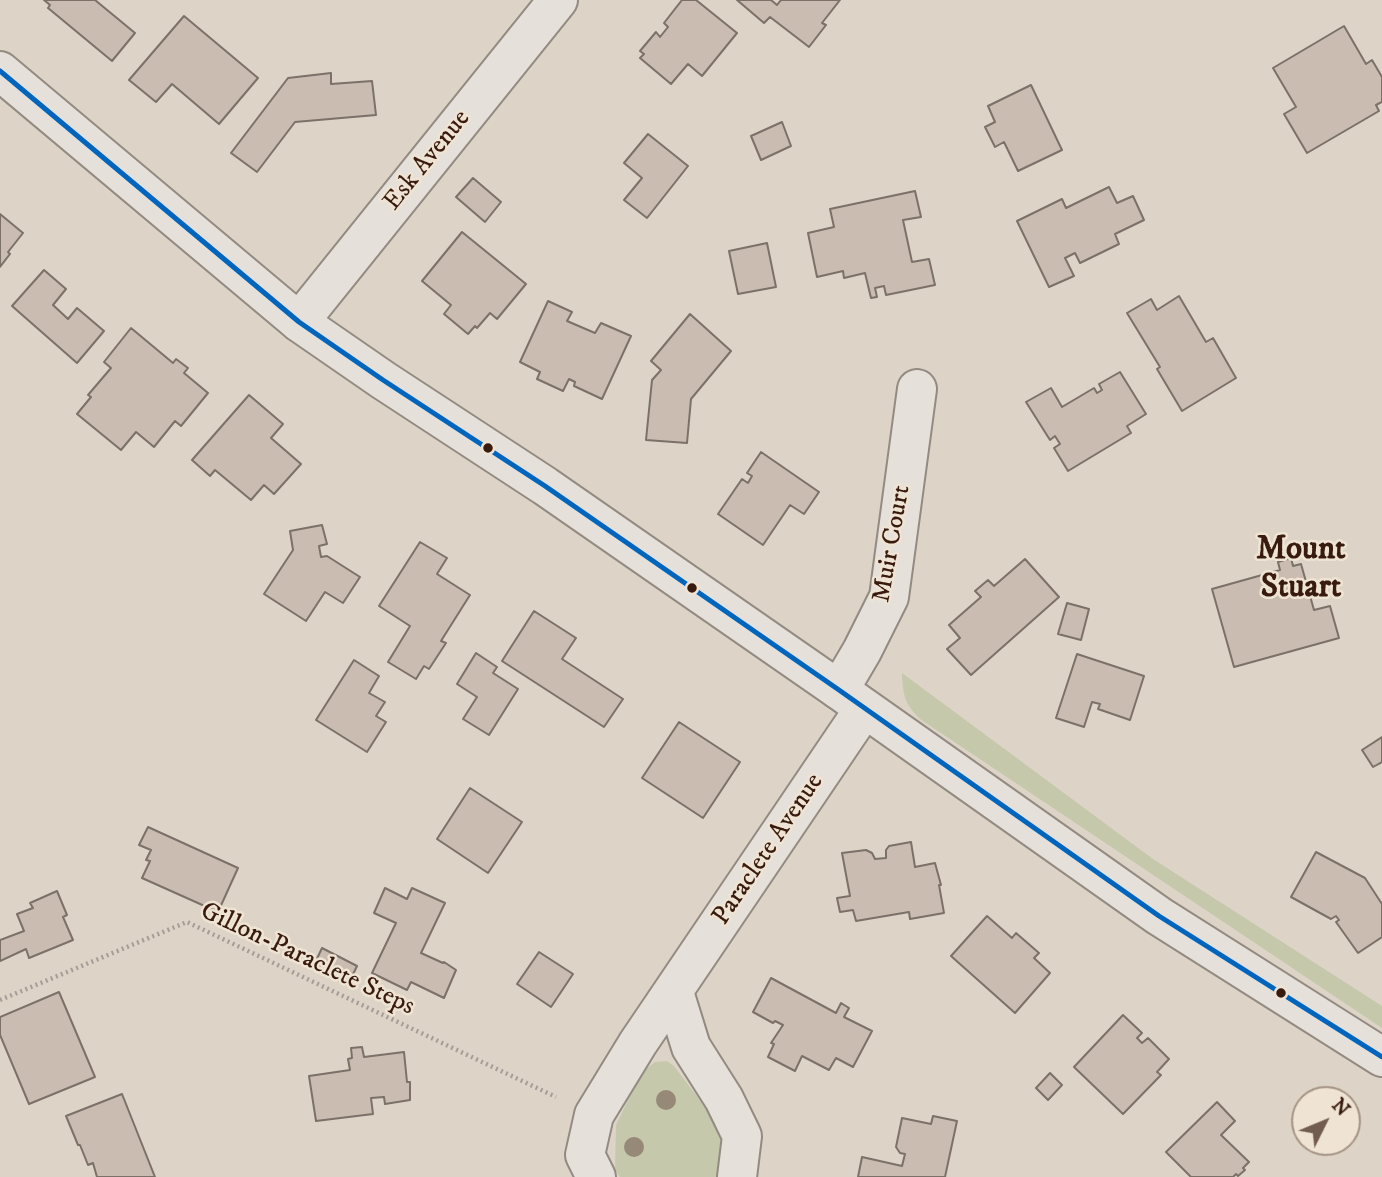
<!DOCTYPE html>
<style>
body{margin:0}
#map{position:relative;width:1382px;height:1177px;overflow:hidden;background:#ddd4c7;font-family:"IM FELL DW Pica",serif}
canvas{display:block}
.north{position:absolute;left:1291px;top:1086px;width:70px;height:70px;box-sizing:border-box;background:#efe4d4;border:2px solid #a69485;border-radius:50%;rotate:47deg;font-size:19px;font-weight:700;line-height:28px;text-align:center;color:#381b0e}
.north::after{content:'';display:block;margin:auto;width:24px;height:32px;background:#725c4f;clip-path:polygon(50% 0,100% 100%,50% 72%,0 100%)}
</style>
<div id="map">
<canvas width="1382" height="1177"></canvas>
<div class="north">N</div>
</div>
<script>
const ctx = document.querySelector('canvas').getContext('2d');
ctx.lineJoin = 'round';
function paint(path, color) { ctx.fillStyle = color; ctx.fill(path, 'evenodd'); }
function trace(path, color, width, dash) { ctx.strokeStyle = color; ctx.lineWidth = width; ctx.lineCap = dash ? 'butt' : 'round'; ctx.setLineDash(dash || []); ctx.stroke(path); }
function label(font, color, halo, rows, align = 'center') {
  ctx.font = font + ' "IM FELL DW Pica",serif'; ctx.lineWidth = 5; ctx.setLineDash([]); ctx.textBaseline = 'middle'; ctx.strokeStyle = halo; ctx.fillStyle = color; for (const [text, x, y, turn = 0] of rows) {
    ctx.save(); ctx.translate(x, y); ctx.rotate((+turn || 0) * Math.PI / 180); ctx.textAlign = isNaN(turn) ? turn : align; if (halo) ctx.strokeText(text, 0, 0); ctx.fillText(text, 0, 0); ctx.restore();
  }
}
const green = new Path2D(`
 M 902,673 L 1153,859 L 1382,1006 L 1382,1028 L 920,719 C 904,703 903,695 902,673 Z
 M 667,1061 L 674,1066 L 711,1115 L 723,1135 L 720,1166 L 716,1177 L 620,1177 L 615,1170 L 616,1125 L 641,1073 L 655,1062 Z`);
const building = new Path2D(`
 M 44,0 L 95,0 L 135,33 L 112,61 L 48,8 L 50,5 Z
 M 682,0 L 696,0 L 737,33 L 702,76 L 688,64 L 671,84 L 640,58 L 644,54 L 640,51 L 656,32 L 660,37 L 668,27 L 664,23 Z
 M 737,0 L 771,0 L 777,5 L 781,0 L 840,0 L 822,23 L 826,25 L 809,47 L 770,17 L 764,23 Z
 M 184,16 L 258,78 L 219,124 L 172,84 L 156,102 L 129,80 Z
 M 1344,26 L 1366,64 L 1372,60 L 1382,77 L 1382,102 L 1376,105 L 1379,111 L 1307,153 L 1284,114 L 1296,107 L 1273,68 Z
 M 331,73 L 331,84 L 372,81 L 376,115 L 295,122 L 257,172 L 231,153 L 288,78 Z
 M 1031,85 L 1062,150 L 1018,171 L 1004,142 L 995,147 L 985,127 L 995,122 L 988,106 Z
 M 782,122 L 791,146 L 761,160 L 751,136 Z
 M 648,134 L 688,166 L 647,218 L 624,200 L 642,178 L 624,163 Z
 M 473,178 L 501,202 L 485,222 L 456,197 Z
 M 1109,187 L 1117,203 L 1133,196 L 1144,220 L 1115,234 L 1119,244 L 1080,263 L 1075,253 L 1065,258 L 1074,276 L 1049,287 L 1017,221 L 1062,199 L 1066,208 Z
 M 915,191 L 921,217 L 903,220 L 912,262 L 929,259 L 935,285 L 886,295 L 884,286 L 875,288 L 877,297 L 871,298 L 865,273 L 844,278 L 843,271 L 817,277 L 808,233 L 834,227 L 830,209 Z
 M 0,214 L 23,233 L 8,252 L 10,254 L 0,267 Z
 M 462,232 L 526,284 L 497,319 L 490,313 L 477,328 L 475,326 L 468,334 L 444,314 L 451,305 L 422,281 Z
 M 767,243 L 776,287 L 738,294 L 729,251 Z
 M 44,270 L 66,289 L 53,305 L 68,319 L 77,308 L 104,331 L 77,363 L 12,306 Z
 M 1179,296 L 1206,342 L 1213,338 L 1236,378 L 1182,411 L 1157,369 L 1160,367 L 1127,313 L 1151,299 L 1157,310 Z
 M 548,301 L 572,312 L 567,321 L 595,333 L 601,323 L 631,336 L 602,399 L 574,386 L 575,382 L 569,379 L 563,391 L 537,379 L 540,372 L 520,362 Z
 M 690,314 L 731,351 L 691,399 L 687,443 L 646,440 L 652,380 L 661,370 L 651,361 Z
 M 131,328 L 173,363 L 176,359 L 188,368 L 184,373 L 208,393 L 181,426 L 175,421 L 154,447 L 136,432 L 121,450 L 77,414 L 91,397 L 88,395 L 111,368 L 104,362 Z
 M 1120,372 L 1146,414 L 1127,426 L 1131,433 L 1068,471 L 1054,448 L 1060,444 L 1055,436 L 1050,440 L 1026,402 L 1051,388 L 1062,407 L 1094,388 L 1097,393 L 1102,390 L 1099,384 Z
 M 249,395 L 283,424 L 271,438 L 301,464 L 274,494 L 264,485 L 251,500 L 215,470 L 210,476 L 192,460 Z
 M 761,452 L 819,492 L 804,514 L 790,505 L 763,545 L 718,514 L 742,479 L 748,483 L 752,476 L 747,473 Z
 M 322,525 L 327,544 L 319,546 L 321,557 L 327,556 L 360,577 L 343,603 L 325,592 L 306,621 L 264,594 L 293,550 L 290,531 Z
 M 420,542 L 447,558 L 437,574 L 470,595 L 441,641 L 446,643 L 429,669 L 424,666 L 416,679 L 388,662 L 410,626 L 379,606 Z
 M 1291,558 L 1293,566 L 1301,564 L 1314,610 L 1330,606 L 1339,638 L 1234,667 L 1212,589 L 1280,570 L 1278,562 Z
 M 1025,559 L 1059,597 L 971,675 L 947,649 L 960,638 L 949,625 L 981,597 L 975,591 L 988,580 L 994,586 Z
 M 1067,603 L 1089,609 L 1081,640 L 1058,634 Z
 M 534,611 L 576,638 L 562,659 L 623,699 L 604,727 L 502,661 Z
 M 476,653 L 497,667 L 493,673 L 518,689 L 489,735 L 463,719 L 477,697 L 457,684 Z
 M 1077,654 L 1144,676 L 1130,720 L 1098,709 L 1100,704 L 1092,702 L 1084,727 L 1056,718 Z
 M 354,660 L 379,676 L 369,693 L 385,702 L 376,716 L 386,722 L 367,752 L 316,720 Z
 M 679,722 L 740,762 L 703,818 L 642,778 Z
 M 1382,737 L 1382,762 L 1373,767 L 1362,750 Z
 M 470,788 L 522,822 L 488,873 L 437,839 Z
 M 148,827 L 238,868 L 218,912 L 142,878 L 150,861 L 146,860 L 151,850 L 139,845 Z
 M 911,842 L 915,867 L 935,863 L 941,885 L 939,885 L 944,913 L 910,919 L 909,912 L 856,921 L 853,910 L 840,912 L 837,898 L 850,896 L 842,853 L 866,850 L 872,853 L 875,859 L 886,858 L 886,850 L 889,846 Z
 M 1316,852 L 1365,878 L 1382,904 L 1382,937 L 1358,953 L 1336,922 L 1339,920 L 1336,916 L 1331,919 L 1291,897 Z
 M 385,888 L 407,899 L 412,888 L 445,903 L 421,953 L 443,963 L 444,962 L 456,970 L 444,998 L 411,982 L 407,990 L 372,973 L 396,923 L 374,913 Z
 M 57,891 L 67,915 L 63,917 L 73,940 L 29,958 L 26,949 L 0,961 L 0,940 L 24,931 L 17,914 L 33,908 L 30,903 Z
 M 987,916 L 1012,938 L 1016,933 L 1039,953 L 1034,958 L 1050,973 L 1015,1013 L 951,956 Z
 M 322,948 L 357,966 L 348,985 L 313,967 Z
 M 539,952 L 573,974 L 551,1007 L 517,984 Z
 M 771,978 L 836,1013 L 841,1003 L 849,1008 L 844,1017 L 872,1031 L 853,1067 L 836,1058 L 829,1070 L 802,1056 L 795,1071 L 768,1057 L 774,1044 L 771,1043 L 783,1025 L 775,1021 L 773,1023 L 753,1012 Z
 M 59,992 L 95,1077 L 29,1104 L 0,1035 L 0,1017 Z
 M 1123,1015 L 1142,1033 L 1137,1038 L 1142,1043 L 1148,1038 L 1169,1059 L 1157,1072 L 1161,1075 L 1123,1114 L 1074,1067 Z
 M 362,1047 L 364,1057 L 404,1052 L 407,1082 L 410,1082 L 410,1100 L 385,1104 L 384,1097 L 371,1098 L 373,1114 L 316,1121 L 309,1076 L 350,1070 L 348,1059 L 352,1058 L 351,1048 Z
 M 1050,1073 L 1062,1085 L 1048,1100 L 1036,1088 Z
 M 122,1094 L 155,1177 L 97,1177 L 93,1163 L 88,1165 L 80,1145 L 78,1145 L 66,1116 Z
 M 1217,1102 L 1235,1121 L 1221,1135 L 1249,1162 L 1243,1168 L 1245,1170 L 1238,1176 L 1236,1174 L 1233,1177 L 1191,1177 L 1166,1152 Z
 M 933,1116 L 957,1121 L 945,1177 L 858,1177 L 862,1157 L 902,1166 L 905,1154 L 900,1153 L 896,1147 L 902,1118 L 931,1124 Z`);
const path = new Path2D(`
 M 0,1000 L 187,922 L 556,1097`);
const minor = new Path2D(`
 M 299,322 L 558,0
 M 839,690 L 862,651 L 889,597 L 917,389
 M 674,992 L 691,1047 L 724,1099 L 742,1136 L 737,1177
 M 596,1177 L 585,1155 L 594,1115 L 638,1043 L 864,709`);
const tertiary = new Path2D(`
 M 0,71 L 299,322 L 383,380 L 545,486 L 839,690 L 1159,916 L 1382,1057`);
const bus1 = new Path2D(`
 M 0,71 L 299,322 L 383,380 L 545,486 L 839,690 L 1159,916 L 1382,1057`);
const trees = [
 [666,1100],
 [634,1147]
];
const markers = [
 [488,448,6,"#381b0e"],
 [692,588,6,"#381b0e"],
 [1281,993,6,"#381b0e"]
];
const streetNames = [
 ["Esk Avenue",428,161,-51],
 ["Muir Court",893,544,-80],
 ["Paraclete Avenue",769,850,-56],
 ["Gillon-Paraclete Steps",307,960,25]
];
const districtNames = [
 ["Mount",1301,551],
 ["Stuart",1301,589]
];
paint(green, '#c5c8ab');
paint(building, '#cabcb0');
trace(building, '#7b7169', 2);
trace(minor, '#938a81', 42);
trace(tertiary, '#938a81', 42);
trace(path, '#a59e98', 4.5, [2, 3.5]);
trace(minor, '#e5e0da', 38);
trace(tertiary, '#e5e0da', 38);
trace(bus1, '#0065bd', 5);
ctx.fillStyle = '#968977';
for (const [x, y] of trees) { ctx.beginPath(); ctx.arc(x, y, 10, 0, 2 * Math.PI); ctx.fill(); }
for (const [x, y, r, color] of markers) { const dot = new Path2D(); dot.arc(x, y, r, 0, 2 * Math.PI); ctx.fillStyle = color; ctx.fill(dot); trace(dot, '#efe4d4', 2.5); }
label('26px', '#381b0e', '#efe4d4', streetNames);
label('bold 33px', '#381b0e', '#efe4d4', districtNames);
</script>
